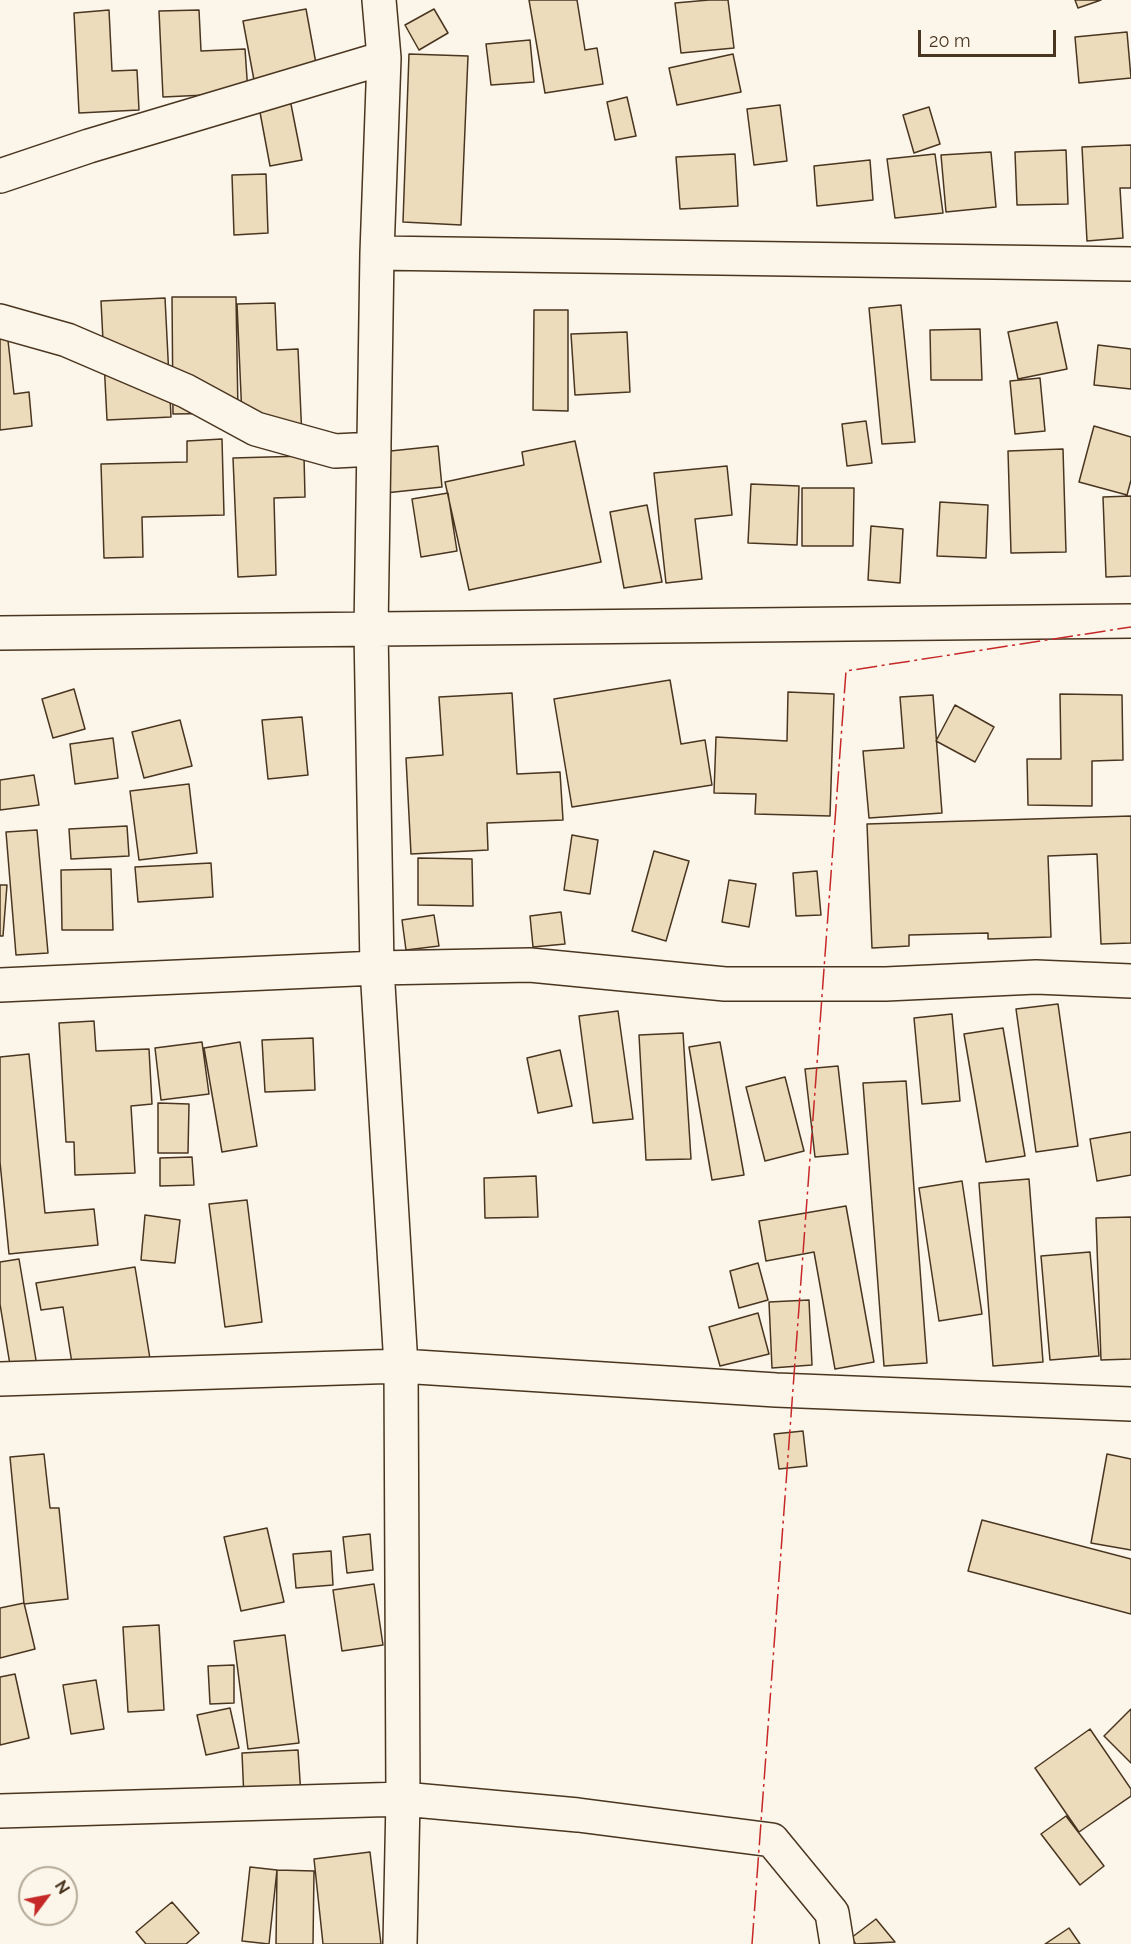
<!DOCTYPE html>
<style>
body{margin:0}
#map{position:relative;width:1131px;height:1944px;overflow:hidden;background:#fbf6e9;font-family:Raleway,sans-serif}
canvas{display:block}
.north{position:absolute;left:18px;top:1866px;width:60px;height:60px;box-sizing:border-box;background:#fbf6e9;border:2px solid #b4a999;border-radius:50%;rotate:58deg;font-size:16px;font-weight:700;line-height:24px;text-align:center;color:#4a3520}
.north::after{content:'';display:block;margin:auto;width:21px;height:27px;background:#c62828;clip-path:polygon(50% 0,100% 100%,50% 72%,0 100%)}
.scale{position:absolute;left:918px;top:30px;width:138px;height:27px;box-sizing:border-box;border:3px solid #4a3520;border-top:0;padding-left:8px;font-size:18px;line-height:21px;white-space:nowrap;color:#4a3520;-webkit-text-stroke:4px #fbf6e9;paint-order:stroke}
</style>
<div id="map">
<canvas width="1131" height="1944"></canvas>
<div class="north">N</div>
<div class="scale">20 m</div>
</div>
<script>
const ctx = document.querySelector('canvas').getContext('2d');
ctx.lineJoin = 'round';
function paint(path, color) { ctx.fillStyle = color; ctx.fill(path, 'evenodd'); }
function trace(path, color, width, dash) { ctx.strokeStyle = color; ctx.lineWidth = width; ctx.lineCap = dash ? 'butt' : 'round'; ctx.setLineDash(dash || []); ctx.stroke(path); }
const building = new Path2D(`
 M 529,0 L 577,0 L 585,50 L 597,48 L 603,84 L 545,93 Z
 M 709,0 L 728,0 L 734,48 L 681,53 L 675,3 Z
 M 1075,0 L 1101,0 L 1078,8 Z
 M 306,9 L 317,69 L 285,74 L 302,160 L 270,166 L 243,21 Z
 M 434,9 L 448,33 L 419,50 L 405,25 Z
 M 109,10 L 112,71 L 137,70 L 139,110 L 79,113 L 74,13 Z
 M 199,10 L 201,51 L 245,49 L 248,93 L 163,97 L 159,11 Z
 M 1127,32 L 1131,78 L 1079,83 L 1075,37 Z
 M 530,40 L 534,82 L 491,85 L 486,44 Z
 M 409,54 L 468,56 L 461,225 L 403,222 Z
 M 733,54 L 741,92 L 677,105 L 669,68 Z
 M 627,97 L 636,136 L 615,140 L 607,102 Z
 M 780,105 L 787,161 L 754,165 L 747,109 Z
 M 929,107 L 940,144 L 914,153 L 903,115 Z
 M 1131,145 L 1131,188 L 1120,188 L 1123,238 L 1087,241 L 1082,147 Z
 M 1066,150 L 1068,204 L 1017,205 L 1015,152 Z
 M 991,152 L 996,207 L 946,212 L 941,155 Z
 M 735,154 L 738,206 L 680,209 L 676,157 Z
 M 935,154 L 943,213 L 895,218 L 887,159 Z
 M 870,160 L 873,200 L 817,206 L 814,166 Z
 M 266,174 L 268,233 L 234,235 L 232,175 Z
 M 172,297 L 236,297 L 238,413 L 173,414 Z
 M 165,298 L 171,417 L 107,420 L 101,301 Z
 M 275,303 L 277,350 L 298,349 L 302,438 L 243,440 L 237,304 Z
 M 901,305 L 915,442 L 882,444 L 869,308 Z
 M 534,310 L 568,310 L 568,411 L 533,410 Z
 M 5,314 L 14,394 L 29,392 L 32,426 L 0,430 L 0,315 Z
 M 1057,322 L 1067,369 L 1018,379 L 1008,332 Z
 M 980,329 L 982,380 L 931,380 L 930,330 Z
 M 627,332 L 630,392 L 575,395 L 571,334 Z
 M 1098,345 L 1131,349 L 1131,389 L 1094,385 Z
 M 1040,378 L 1045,431 L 1015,434 L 1010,381 Z
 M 866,421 L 872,463 L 847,466 L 842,424 Z
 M 1094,426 L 1131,437 L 1131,480 L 1127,495 L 1079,482 Z
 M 222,439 L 224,515 L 142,517 L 143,557 L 104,558 L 101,464 L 187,462 L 187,441 Z
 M 575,441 L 601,562 L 469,590 L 445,482 L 524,465 L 522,452 Z
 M 438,446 L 442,487 L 385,493 L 381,452 Z
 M 1063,449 L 1066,552 L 1011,553 L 1008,451 Z
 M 304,456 L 305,497 L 274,498 L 276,575 L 238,577 L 233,458 Z
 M 727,466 L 732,515 L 695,519 L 702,579 L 666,583 L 654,473 Z
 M 751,484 L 799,486 L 797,545 L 748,543 Z
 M 802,488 L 854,488 L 853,546 L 802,546 Z
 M 448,493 L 457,551 L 421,557 L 412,499 Z
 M 1131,496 L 1131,576 L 1106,577 L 1103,497 Z
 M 940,502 L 988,505 L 986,558 L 937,556 Z
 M 647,505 L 662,582 L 624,588 L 610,512 Z
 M 871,526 L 903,529 L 900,583 L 868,580 Z
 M 670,680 L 681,744 L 705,740 L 712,785 L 572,807 L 554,699 Z
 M 74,689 L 85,729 L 53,738 L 42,699 Z
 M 788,692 L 834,694 L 830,816 L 755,814 L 756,794 L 714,793 L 716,737 L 787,741 Z
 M 512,693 L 517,774 L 560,772 L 563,820 L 487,823 L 488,850 L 411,854 L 406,758 L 443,755 L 439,697 Z
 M 1060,694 L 1122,695 L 1123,760 L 1092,761 L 1092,806 L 1028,805 L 1027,759 L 1061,759 Z
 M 933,695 L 942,813 L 869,818 L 863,751 L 904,748 L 900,697 Z
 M 955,705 L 994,727 L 975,762 L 936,741 Z
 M 302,717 L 308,775 L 268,779 L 262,720 Z
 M 180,720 L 192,766 L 144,778 L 132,732 Z
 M 113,738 L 118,778 L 75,784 L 70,744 Z
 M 34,775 L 39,805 L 0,810 L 0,780 Z
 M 189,784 L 197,853 L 139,860 L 130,791 Z
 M 1131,816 L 1131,943 L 1101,944 L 1097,854 L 1048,856 L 1051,937 L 988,939 L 988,933 L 909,935 L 909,946 L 872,948 L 867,824 Z
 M 127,826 L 129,856 L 71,859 L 69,829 Z
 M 37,830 L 48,953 L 16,955 L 6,832 Z
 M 572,835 L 598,840 L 590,894 L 564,890 Z
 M 654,851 L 689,861 L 666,941 L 632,931 Z
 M 418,858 L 472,859 L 473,906 L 418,905 Z
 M 211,863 L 213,897 L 138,902 L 135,867 Z
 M 111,869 L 113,930 L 62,930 L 61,870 Z
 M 817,871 L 821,915 L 796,916 L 793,873 Z
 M 729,880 L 756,884 L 749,927 L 722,922 Z
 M 0,885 L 7,885 L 3,936 L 0,936 Z
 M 561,912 L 565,944 L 533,947 L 530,916 Z
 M 434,915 L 439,946 L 406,950 L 402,920 Z
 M 1058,1004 L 1078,1146 L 1036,1152 L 1016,1009 Z
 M 618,1011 L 633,1119 L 593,1123 L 579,1016 Z
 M 952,1014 L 960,1101 L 922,1104 L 914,1018 Z
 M 94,1021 L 96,1051 L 149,1049 L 152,1104 L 131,1106 L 135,1173 L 75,1175 L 74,1142 L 66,1142 L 59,1023 Z
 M 1003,1028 L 1025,1156 L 986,1162 L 964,1034 Z
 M 683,1033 L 691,1159 L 646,1160 L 639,1035 Z
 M 313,1038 L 315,1090 L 265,1092 L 262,1040 Z
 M 202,1042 L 209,1094 L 161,1100 L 155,1048 Z
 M 240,1042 L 257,1146 L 222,1152 L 204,1048 Z
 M 720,1042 L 744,1175 L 712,1180 L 689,1047 Z
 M 560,1050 L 572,1106 L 538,1113 L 527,1058 Z
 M 29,1054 L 45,1213 L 94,1209 L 98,1245 L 9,1254 L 0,1162 L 0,1057 Z
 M 838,1066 L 848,1154 L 815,1157 L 805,1069 Z
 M 785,1077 L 804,1151 L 765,1161 L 746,1087 Z
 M 906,1081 L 927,1363 L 884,1366 L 863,1083 Z
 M 158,1103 L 189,1104 L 188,1153 L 158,1153 Z
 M 1131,1132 L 1131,1175 L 1097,1181 L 1090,1139 Z
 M 192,1157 L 194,1185 L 160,1186 L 160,1158 Z
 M 536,1176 L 538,1217 L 485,1218 L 484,1178 Z
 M 1029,1179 L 1043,1362 L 993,1366 L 979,1183 Z
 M 962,1181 L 982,1314 L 939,1321 L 919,1188 Z
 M 247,1200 L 262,1322 L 225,1327 L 209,1204 Z
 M 846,1206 L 874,1362 L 835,1369 L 814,1252 L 766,1261 L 759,1221 Z
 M 145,1215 L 180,1220 L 175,1263 L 141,1260 Z
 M 1131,1217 L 1131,1359 L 1101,1360 L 1096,1218 Z
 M 1090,1252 L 1099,1356 L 1050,1360 L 1041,1256 Z
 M 19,1259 L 37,1366 L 11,1371 L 0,1304 L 0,1262 Z
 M 758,1263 L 768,1300 L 739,1308 L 730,1271 Z
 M 135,1267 L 152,1371 L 75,1382 L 63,1307 L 41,1310 L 36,1283 Z
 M 809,1300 L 812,1365 L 772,1368 L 769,1302 Z
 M 758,1313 L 769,1354 L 720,1366 L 709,1327 Z
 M 803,1431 L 807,1466 L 779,1469 L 774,1434 Z
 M 44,1454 L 50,1508 L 59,1508 L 68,1599 L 24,1604 L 10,1457 Z
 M 1107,1454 L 1131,1459 L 1131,1550 L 1091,1543 Z
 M 982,1520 L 1131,1559 L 1131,1614 L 968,1571 Z
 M 267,1528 L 284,1602 L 241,1611 L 224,1537 Z
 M 370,1534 L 373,1570 L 347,1573 L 343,1537 Z
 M 331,1551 L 333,1585 L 296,1588 L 293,1554 Z
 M 374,1584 L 383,1645 L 342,1651 L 333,1590 Z
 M 24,1603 L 35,1649 L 0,1658 L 0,1608 Z
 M 159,1625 L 164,1710 L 128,1712 L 123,1627 Z
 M 285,1635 L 299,1743 L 248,1749 L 234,1641 Z
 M 234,1665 L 234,1703 L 210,1704 L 208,1666 Z
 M 15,1674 L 29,1738 L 0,1745 L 0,1677 Z
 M 96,1680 L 104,1729 L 71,1734 L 63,1685 Z
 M 230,1708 L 239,1748 L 206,1755 L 197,1715 Z
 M 1131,1709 L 1131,1763 L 1104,1736 Z
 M 1090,1729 L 1131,1789 L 1131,1796 L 1079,1832 L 1035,1768 Z
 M 298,1750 L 301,1796 L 244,1799 L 242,1753 Z
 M 1066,1816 L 1104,1866 L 1080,1885 L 1041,1834 Z
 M 370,1852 L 381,1944 L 323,1944 L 314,1859 Z
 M 250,1867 L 277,1870 L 269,1944 L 242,1941 Z
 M 277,1870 L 314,1871 L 313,1944 L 276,1944 Z
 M 172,1902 L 199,1933 L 186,1944 L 146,1944 L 136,1932 Z
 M 876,1919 L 895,1942 L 856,1944 L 851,1938 Z
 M 1069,1928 L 1080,1944 L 1045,1944 Z`);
const minor = new Path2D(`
 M 379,0 L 384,58 L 377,253 L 371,630 L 377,968 L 401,1366 L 403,1799 L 400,1944
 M 0,176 L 89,146 L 384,58
 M 377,253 L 1131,264
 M 0,321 L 67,340 L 186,391 L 256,429 L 335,451 L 374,449
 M 0,633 L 1131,621
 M 0,985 L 377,968 L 530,965 L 725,984 L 886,984 L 1036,977 L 1131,981
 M 0,1379 L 401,1366 L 776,1390 L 1131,1404
 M 0,1811 L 403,1799 L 578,1815 L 772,1840 L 832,1913 L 837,1944`);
const power = new Path2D(`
 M 752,1944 L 846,671 L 1131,627`);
paint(building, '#ecdcbc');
trace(building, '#4a3520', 1.5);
trace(minor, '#4a3520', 36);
trace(minor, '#fbf6e9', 33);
trace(power, '#c62828', 1.5, [21, 4.5, 3, 4.5]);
</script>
